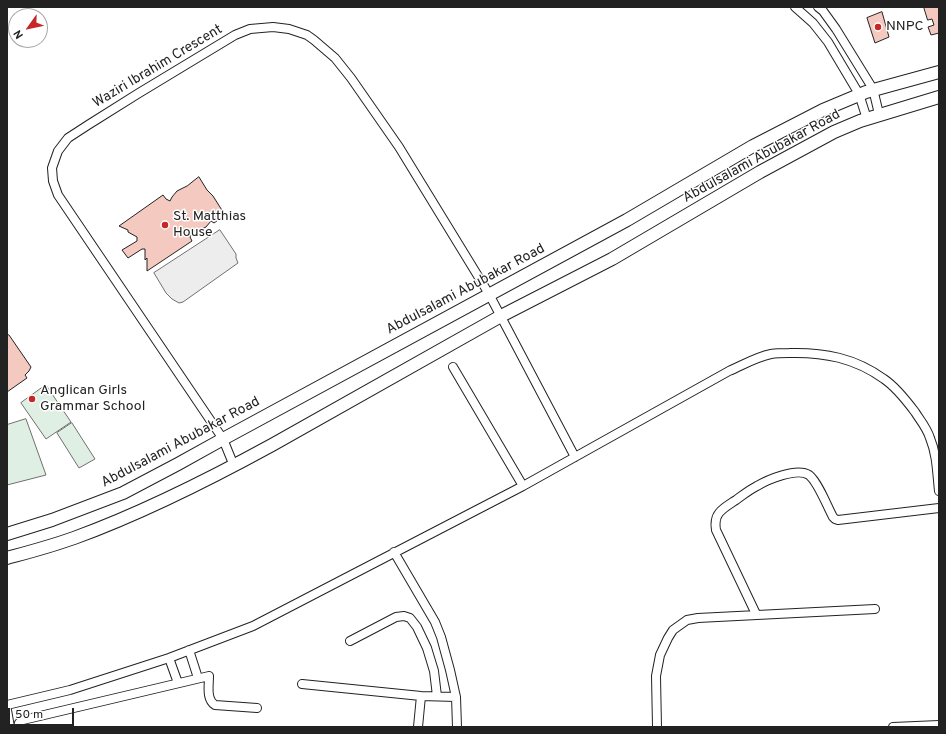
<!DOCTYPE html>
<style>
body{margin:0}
#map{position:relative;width:946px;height:734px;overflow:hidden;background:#fff;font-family:Overpass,sans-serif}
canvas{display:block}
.frame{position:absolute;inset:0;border:8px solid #222;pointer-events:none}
.north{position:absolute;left:8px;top:8px;width:40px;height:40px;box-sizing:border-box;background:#fff;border:1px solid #a7a7a7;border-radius:50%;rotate:237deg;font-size:11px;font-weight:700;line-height:16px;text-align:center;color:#222}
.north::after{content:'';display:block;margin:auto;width:14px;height:18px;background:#c62828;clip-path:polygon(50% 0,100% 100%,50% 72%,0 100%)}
.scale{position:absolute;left:8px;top:708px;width:66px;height:18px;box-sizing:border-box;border:2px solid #222;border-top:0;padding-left:5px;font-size:12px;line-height:14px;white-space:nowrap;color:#222;-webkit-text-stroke:3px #fff;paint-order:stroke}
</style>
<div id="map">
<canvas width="946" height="734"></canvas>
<div class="frame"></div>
<div class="north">N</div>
<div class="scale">50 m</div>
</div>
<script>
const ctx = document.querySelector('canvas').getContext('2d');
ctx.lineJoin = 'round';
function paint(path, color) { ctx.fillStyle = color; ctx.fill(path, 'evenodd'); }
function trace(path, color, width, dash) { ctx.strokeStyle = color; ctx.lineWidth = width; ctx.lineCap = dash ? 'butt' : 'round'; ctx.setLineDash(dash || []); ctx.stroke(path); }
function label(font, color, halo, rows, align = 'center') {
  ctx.font = font + ' Overpass,sans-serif'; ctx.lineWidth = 3; ctx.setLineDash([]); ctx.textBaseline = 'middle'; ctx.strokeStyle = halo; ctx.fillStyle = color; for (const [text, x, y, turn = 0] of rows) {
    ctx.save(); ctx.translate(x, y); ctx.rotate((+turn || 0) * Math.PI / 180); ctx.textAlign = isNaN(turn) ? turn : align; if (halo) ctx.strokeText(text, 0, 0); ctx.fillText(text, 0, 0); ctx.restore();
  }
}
const green = new Path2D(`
 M 46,385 L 71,422 L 46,439 L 21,403 Z
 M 26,419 L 46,475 L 7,485 L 7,425 Z
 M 72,423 L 95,459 L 79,468 L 57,433 Z`);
const parking = new Path2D(`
 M 220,230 L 236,254 L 236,258 L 238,263 L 183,302 L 179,303 L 172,299 L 166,293 L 154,273 Z`);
const building = new Path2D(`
 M 924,7 L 939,7 L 939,33 L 931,35 L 928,27 L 934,25 L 932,19 L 928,20 Z
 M 882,12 L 889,37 L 875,43 L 867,18 Z
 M 199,177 L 207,190 L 213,196 L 225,215 L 214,223 L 211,221 L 206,227 L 200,230 L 193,231 L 193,233 L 191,234 L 190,237 L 192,241 L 147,271 L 147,258 L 145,260 L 145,249 L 142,249 L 128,258 L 122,250 L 137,241 L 137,237 L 128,232 L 128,230 L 119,226 L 163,195 L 166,199 L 170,201 L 172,197 L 177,191 L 187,186 Z
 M 9,335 L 31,367 L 29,371 L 25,375 L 27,378 L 7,392 L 7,336 Z`);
const street = new Path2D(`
 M 795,7 L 813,23 L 828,42 L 859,94 L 867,119
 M 818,7 L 823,11 L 836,29 L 873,89 L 879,114
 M 453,367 L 523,486
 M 234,466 L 223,439 L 58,195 L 53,181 L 52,168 L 58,151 L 68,138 L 88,125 L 139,93 L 235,35 L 250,29 L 273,27 L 289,29 L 307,35 L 314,40 L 335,58 L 351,78 L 399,147 L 489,294 L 575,457
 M 394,552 L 435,622 L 441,637 L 450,670 L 456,697 L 457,727
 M 756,614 L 716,530 C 715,524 715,518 719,513 C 724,507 730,504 736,500 C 743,495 749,490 757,486 C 767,480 797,467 809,475 C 818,482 827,506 833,517 L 835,519 L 838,520 L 939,508
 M 350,641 L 396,617 L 404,616 L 410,618 L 417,627 L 427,648 L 434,671 L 437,696
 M 189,650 L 198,678
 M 169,658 L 178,683
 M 302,684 L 421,696 L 456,697
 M 7,705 L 70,690 L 169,658 L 253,626 L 523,486 L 729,371 C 743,365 756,357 771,354 C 777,353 783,353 789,353 C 824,352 855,358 884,379 C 896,387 906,400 915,412 C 920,420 927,428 930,438 C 937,455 937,473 939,491
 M 7,710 L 10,727
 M 18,727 L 19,723 L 23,720 L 209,676 C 209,686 206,699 215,705 L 257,708
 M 418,727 L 421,696
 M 657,727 L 656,676 L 660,655 L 668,638 L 673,630 L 687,620 L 698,618 L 875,609
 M 893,727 L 939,725`);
const primary = new Path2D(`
 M 7,534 L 52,520 L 123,493 L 178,464 L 223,439 L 627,220 L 753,146 L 823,110 L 866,92 L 939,72
 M 7,558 C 29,552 52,546 74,538 C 143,513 208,480 272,445 L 501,316 L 612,259 L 760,172 L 834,132 L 860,121 L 939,97`);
const markers = [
 [878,27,4,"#c62828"],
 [165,225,4,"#c62828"],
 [32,399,4,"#c62828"]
];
const poiNames = [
 ["NNPC",886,27],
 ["St. Matthias",173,217],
 ["House",173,233],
 ["Anglican Girls",40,391],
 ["Grammar School",40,407]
];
const streetNames = [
 ["Waziri Ibrahim Crescent",158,67,-31],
 ["Abdulsalami Abubakar Road",762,157,-29],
 ["Abdulsalami Abubakar Road",466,290,-28],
 ["Abdulsalami Abubakar Road",181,443,-28]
];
paint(green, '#e0efe3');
trace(green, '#6f6f6f', 1);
paint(parking, '#ededed');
trace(parking, '#6f6f6f', 1);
paint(building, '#f3c9c0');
trace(building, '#222', 1);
trace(street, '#222', 10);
trace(primary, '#222', 14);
trace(street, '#fff', 8);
trace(primary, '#fff', 12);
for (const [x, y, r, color] of markers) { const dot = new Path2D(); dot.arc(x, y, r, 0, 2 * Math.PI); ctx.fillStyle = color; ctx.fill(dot); trace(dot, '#fff', 1.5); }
label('14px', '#222', '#fff', poiNames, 'left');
label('14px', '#222', '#fff', streetNames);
</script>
